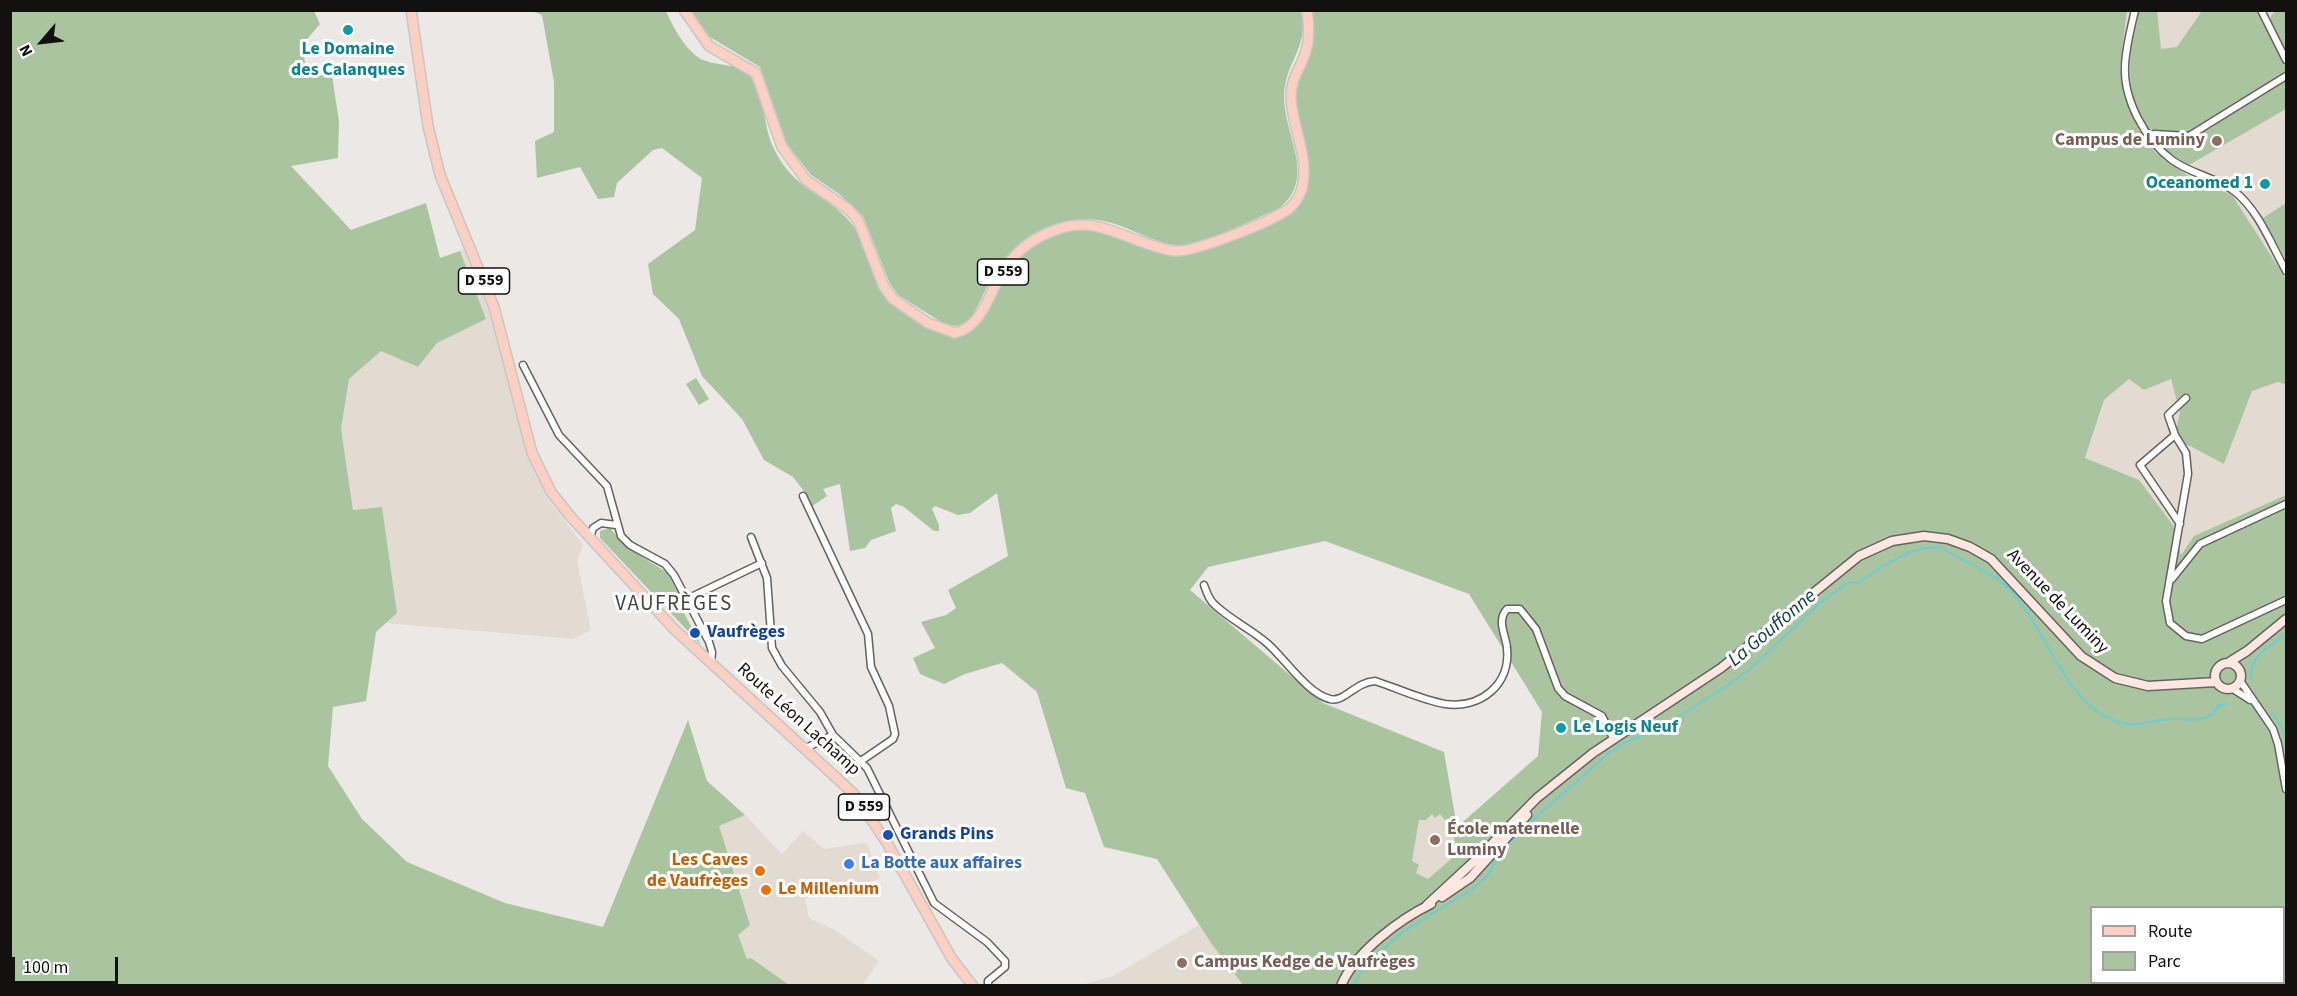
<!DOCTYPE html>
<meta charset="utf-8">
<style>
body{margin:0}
#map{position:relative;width:2297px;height:996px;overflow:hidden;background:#ebe8e6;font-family:"Source Sans 3",sans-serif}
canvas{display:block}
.frame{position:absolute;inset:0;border:12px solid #121110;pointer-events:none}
.legend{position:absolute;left:2090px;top:906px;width:195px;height:78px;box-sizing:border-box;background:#fff;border:2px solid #a0a09f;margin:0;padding:8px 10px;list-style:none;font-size:18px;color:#121110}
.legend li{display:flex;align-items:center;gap:12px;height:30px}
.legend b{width:30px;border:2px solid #a0a09f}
.north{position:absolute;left:12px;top:12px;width:60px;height:60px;-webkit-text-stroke:4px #fff;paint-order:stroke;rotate:242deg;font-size:16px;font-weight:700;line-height:24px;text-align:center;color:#121110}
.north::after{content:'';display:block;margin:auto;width:21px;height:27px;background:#121110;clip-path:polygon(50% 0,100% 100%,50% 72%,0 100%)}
.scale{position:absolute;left:12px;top:957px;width:106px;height:27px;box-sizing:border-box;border:3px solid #121110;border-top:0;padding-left:8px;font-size:18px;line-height:21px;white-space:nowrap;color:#121110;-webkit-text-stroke:4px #fff;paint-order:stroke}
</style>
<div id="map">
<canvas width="2297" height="996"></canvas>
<div class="frame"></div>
<ul class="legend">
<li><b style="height:8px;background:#fbd0c2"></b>Route</li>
<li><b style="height:16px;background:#aac4a0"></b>Parc</li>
</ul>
<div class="north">N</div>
<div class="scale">100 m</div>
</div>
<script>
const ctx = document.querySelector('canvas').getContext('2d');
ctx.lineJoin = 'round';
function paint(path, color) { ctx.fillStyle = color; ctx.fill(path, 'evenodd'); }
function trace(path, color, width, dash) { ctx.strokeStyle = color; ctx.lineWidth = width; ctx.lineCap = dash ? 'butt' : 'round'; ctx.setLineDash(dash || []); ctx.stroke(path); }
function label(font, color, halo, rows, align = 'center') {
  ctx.font = font + ' "Source Sans 3",sans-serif'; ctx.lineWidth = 6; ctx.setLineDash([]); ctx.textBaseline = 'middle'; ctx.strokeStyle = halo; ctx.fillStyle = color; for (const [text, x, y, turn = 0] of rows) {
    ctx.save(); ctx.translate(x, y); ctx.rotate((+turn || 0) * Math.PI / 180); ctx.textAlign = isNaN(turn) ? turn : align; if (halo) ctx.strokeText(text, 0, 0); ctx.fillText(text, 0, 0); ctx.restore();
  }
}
const built = new Path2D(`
 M 2127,11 L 2286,11 L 2286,279 L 2232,195 L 2191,178 L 2156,153 L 2139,130 L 2124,96 L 2120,68 Z
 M 464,249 L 490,314 L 527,457 L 545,495 L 583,545 L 577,561 L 591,630 L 573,639 L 385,623 L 397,613 L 382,507 L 353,510 L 341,429 L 349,379 L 381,350 L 418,367 L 437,343 L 486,319 L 460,251 Z
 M 2129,379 L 2171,379 L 2190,446 L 2224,464 L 2252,391 L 2278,382 L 2286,385 L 2286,495 L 2194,536 L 2181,555 L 2085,459 L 2104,400 Z
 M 1432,814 L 1440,814 L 1449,825 L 1460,851 L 1428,879 L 1416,874 L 1411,862 L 1419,820 Z
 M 745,815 L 782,854 L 803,831 L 824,849 L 865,843 L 868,846 L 880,879 L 865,883 L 826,886 L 804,893 L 809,918 L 835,930 L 879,961 L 863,985 L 789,985 L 751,959 L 747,959 L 737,935 L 719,825 Z
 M 1199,925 L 1243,985 L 1078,986 L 1113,976 Z`);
const green = new Path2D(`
 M 2276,10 L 2286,11 L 2286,52 L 2271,23 L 2271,16 Z
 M 10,11 L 314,11 L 320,24 L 302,45 L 307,74 L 332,76 L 339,121 L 338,158 L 291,166 L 351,230 L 426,203 L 440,258 L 460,251 L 486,319 L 437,343 L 418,367 L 381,351 L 349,379 L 341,429 L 353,510 L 382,507 L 397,613 L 376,632 L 366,701 L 333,707 L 328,766 L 362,819 L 407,862 L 505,903 L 603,927 L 688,720 L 707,781 L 745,815 L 719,826 L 750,925 L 738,935 L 747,959 L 751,958 L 789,985 L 11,985 Z
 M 532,11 L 666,11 C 673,27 684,48 699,58 C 714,67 739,62 750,76 C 765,95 763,127 774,149 C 795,192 825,192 851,223 C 870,245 875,285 892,304 C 900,312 912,318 922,324 C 931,330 944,337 956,337 C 999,336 998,221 1091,230 C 1116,232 1149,247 1174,255 C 1200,256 1224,242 1247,233 C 1315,205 1314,195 1300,125 C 1298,114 1293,101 1294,89 C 1296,77 1304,66 1309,55 C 1315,42 1314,25 1311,11 L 2127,11 L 2120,68 L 2124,96 L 2139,130 L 2156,153 L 2191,178 L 2232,195 L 2286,279 L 2286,385 L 2278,382 L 2252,391 L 2224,464 L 2190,446 L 2173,442 L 2180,413 L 2171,379 L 2144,390 L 2129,379 L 2104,400 L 2085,458 L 2139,480 L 2173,525 L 2181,555 L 2194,536 L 2286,495 L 2286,985 L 1243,985 L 1211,943 L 1157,859 L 1104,847 L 1085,793 L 1066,788 L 1037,692 L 1002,663 L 965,674 L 944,684 L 920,674 L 913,658 L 935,648 L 921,622 L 946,615 L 956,608 L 948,590 L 1008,556 L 997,493 L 970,513 L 958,515 L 935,506 L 932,509 L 939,525 L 939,531 L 934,531 L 904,507 L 896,504 L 891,508 L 896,531 L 871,540 L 865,548 L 850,551 L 840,484 L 823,489 L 827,496 L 811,507 L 807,495 L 793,477 L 764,460 L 742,419 L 702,376 L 679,319 L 653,294 L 648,264 L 695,230 L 702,178 L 662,148 L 653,150 L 617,183 L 614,197 L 598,199 L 580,167 L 537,178 L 535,141 L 554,132 L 554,82 L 542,15 ZM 1325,541 L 1469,594 L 1542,712 L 1538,756 L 1457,827 L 1444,752 L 1323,703 L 1190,590 L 1208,567 ZM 1432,814 L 1435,818 L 1440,814 L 1449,825 L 1459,852 L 1428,879 L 1416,873 L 1419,865 L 1412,861 L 1419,820 L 1426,820 ZM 2092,908 L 2284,908 L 2284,982 L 2092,982 Z
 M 690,11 L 1301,11 C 1309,44 1290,57 1285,86 C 1277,127 1322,177 1278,209 C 1251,220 1213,241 1184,245 C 1163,247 1138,232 1118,225 C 1075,209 1027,227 1001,264 C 988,281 981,302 970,320 L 961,326 L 946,325 L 898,295 L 890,284 L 863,216 L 839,194 L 811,175 L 787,144 L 760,67 L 708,36 Z
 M 2138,11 L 2157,11 L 2161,49 L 2177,47 L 2202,11 L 2257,11 L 2286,68 L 2286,109 L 2189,165 C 2124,128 2123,76 2138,11 Z
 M 2286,203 L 2286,260 L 2263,218 Z
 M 696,378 L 709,399 L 699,405 L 686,384 Z
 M 610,528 L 626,547 L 668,573 L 684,602 L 683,611 L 701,645 L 600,538 L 600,531 Z`);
const stream = new Path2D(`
 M 2251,679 C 2248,657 2271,645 2286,634
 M 2273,713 L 2286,736
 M 1353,986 L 1364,967 L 1401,933 L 1474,888 L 1489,874 L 1494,863 L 1518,833 L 1610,752 L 1622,744 L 1661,727 L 1724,688 L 1751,668 L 1820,603 L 1849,582 L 1858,583 C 1881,567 1911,545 1940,547 C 1963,562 1994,572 2013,593 C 2048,632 2068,715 2128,724 C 2141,726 2159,718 2173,719 C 2189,719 2209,724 2218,706 L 2226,704`);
const street = new Path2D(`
 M 2135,10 C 2131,28 2126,46 2125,65 C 2123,99 2145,140 2172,160 C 2191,174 2215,177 2234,191 C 2258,209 2272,246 2286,271
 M 2261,10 L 2286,60
 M 2149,136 L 2154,134 L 2189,136 L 2286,76
 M 523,365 L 559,435 L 607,486 L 621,536 L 630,545 L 665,564 L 674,575 L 709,642 L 712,652 L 711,664
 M 2175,435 L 2186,453 L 2188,474 L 2166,601 L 2170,623 L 2186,636 L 2202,639 L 2286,600
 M 803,496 L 868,634 L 871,667 L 889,706 L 895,734 L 893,739 L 861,761
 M 2180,524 L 2140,465 L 2175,435 L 2168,415 L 2186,398
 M 751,537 L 767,578 L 772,648 L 782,666 L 820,712 L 833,735
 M 590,538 L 593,528 L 601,523 L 616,525
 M 2172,579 L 2200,544 L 2286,504
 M 1204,585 C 1207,593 1209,600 1215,605 C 1231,620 1252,630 1268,644 C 1285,659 1308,694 1330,699 C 1344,703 1355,682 1375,681 C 1397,688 1422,700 1445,704 C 1480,709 1511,685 1507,648 C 1506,635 1496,621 1507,609 L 1520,609 L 1536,629 L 1558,688 L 1565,696 L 1602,716 L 1613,738
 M 687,599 L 762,563
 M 2241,682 L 2273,729 L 2278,744 L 2286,789
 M 2233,689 L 2250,700
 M 806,748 L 833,735 L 867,768 L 934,903 L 987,942 L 1005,961 L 1005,967 L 988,981 L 988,986`);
const secondary = new Path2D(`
 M2215 676a13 13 0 1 1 26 0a13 13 0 1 1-26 0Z
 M 2228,663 L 2247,651 L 2286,619
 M 1442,897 L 1470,878 L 1527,815
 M 1427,905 L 1481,855 L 1537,798 L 1593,753 L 1721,668 L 1859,556 L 1892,541 L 1924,536 L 1948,539 L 1970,547 L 1991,559 L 2081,656 L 2115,678 L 2148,686 L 2216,682
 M 1341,986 C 1354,953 1400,919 1431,904`);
const primary = new Path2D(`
 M 411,10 L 428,126 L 440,175 L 494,307 L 532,453 L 551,492 L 570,516 L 674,629 L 854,794 L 887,843 L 952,959 L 973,986
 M 684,10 L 709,46 L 756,73 L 782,147 L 806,180 L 848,209 L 858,220 L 884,287 L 893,299 L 928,323 L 955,333 C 985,325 989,290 1006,267 C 1018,249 1035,237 1056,230 C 1099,213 1132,245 1174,251 C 1193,253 1277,220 1291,207 C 1298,200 1302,191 1303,183 C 1308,154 1292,126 1291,98 C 1290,79 1301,68 1306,51 C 1310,38 1309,24 1307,10`);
const markers = [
 [348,30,6,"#0f9aa8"],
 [2217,141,6,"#8d6e63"],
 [2265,184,6,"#0f9aa8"],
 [695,633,6,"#1a4fb4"],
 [1561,728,6,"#0f9aa8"],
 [888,835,6,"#1a4fb4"],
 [1435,840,6,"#8d6e63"],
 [849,864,6,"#3f7fe0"],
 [760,871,6,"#e8710a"],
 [766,890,6,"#e8710a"],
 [1182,963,6,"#8d6e63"]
];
const shields = [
 [1003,272,51],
 [484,281,51],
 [864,807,51]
];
const shieldNames = [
 ["D 559",1003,272],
 ["D 559",484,281],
 ["D 559",864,807]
];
const cultureNames = [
 ["Le Domaine",348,50],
 ["des Calanques",348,71],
 ["Oceanomed 1",2253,184,"right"],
 ["Le Logis Neuf",1573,728,"left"]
];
const educationNames = [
 ["Campus de Luminy",2205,141,"right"],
 ["École maternelle",1447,830],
 ["Luminy",1447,851],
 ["Campus Kedge de Vaufrèges",1194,963]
];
const streetNames = [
 ["Avenue de Luminy",2057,602,46],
 ["Route Léon Lachamp",798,720,42]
];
const transitNames = [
 ["Vaufrèges",707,633],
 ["Grands Pins",900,835]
];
const foodNames = [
 ["Les Caves",748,861],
 ["de Vaufrèges",748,882],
 ["Le Millenium",778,890,"left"]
];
const shopNames = [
 ["La Botte aux affaires",861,864]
];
const waterNames = [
 ["La Gouffonne",1773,629,-40]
];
const quarterNames = [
 ["VAUFRÈGES",674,605]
];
paint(built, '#e3dad2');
paint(green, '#aac4a0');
trace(stream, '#6aced3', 2);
trace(street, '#656360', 9);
trace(secondary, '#656360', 11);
trace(primary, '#c6c6c6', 12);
trace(street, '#fff', 6);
trace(secondary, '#fde7e0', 8);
trace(primary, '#fbd0c2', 9);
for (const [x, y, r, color] of markers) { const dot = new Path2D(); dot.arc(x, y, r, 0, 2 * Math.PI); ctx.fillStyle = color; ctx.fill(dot); trace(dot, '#fff', 2); }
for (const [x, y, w] of shields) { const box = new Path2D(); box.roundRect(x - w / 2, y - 13, w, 26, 4.5); ctx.fillStyle = '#fff'; ctx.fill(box); trace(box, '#121110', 1.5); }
label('bold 16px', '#121110', null, shieldNames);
label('bold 18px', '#0d838f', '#fff', cultureNames);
label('bold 18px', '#785e54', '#fff', educationNames, 'left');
label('18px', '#121110', '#fff', streetNames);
label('bold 18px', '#164399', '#fff', transitNames, 'left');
label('bold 18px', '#c56008', '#fff', foodNames, 'right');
label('bold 18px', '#366cbe', '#fff', shopNames, 'left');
label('italic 20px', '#0d3d3f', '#fff', waterNames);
ctx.letterSpacing = '1.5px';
label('21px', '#464442', '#fff', quarterNames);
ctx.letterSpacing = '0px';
</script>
